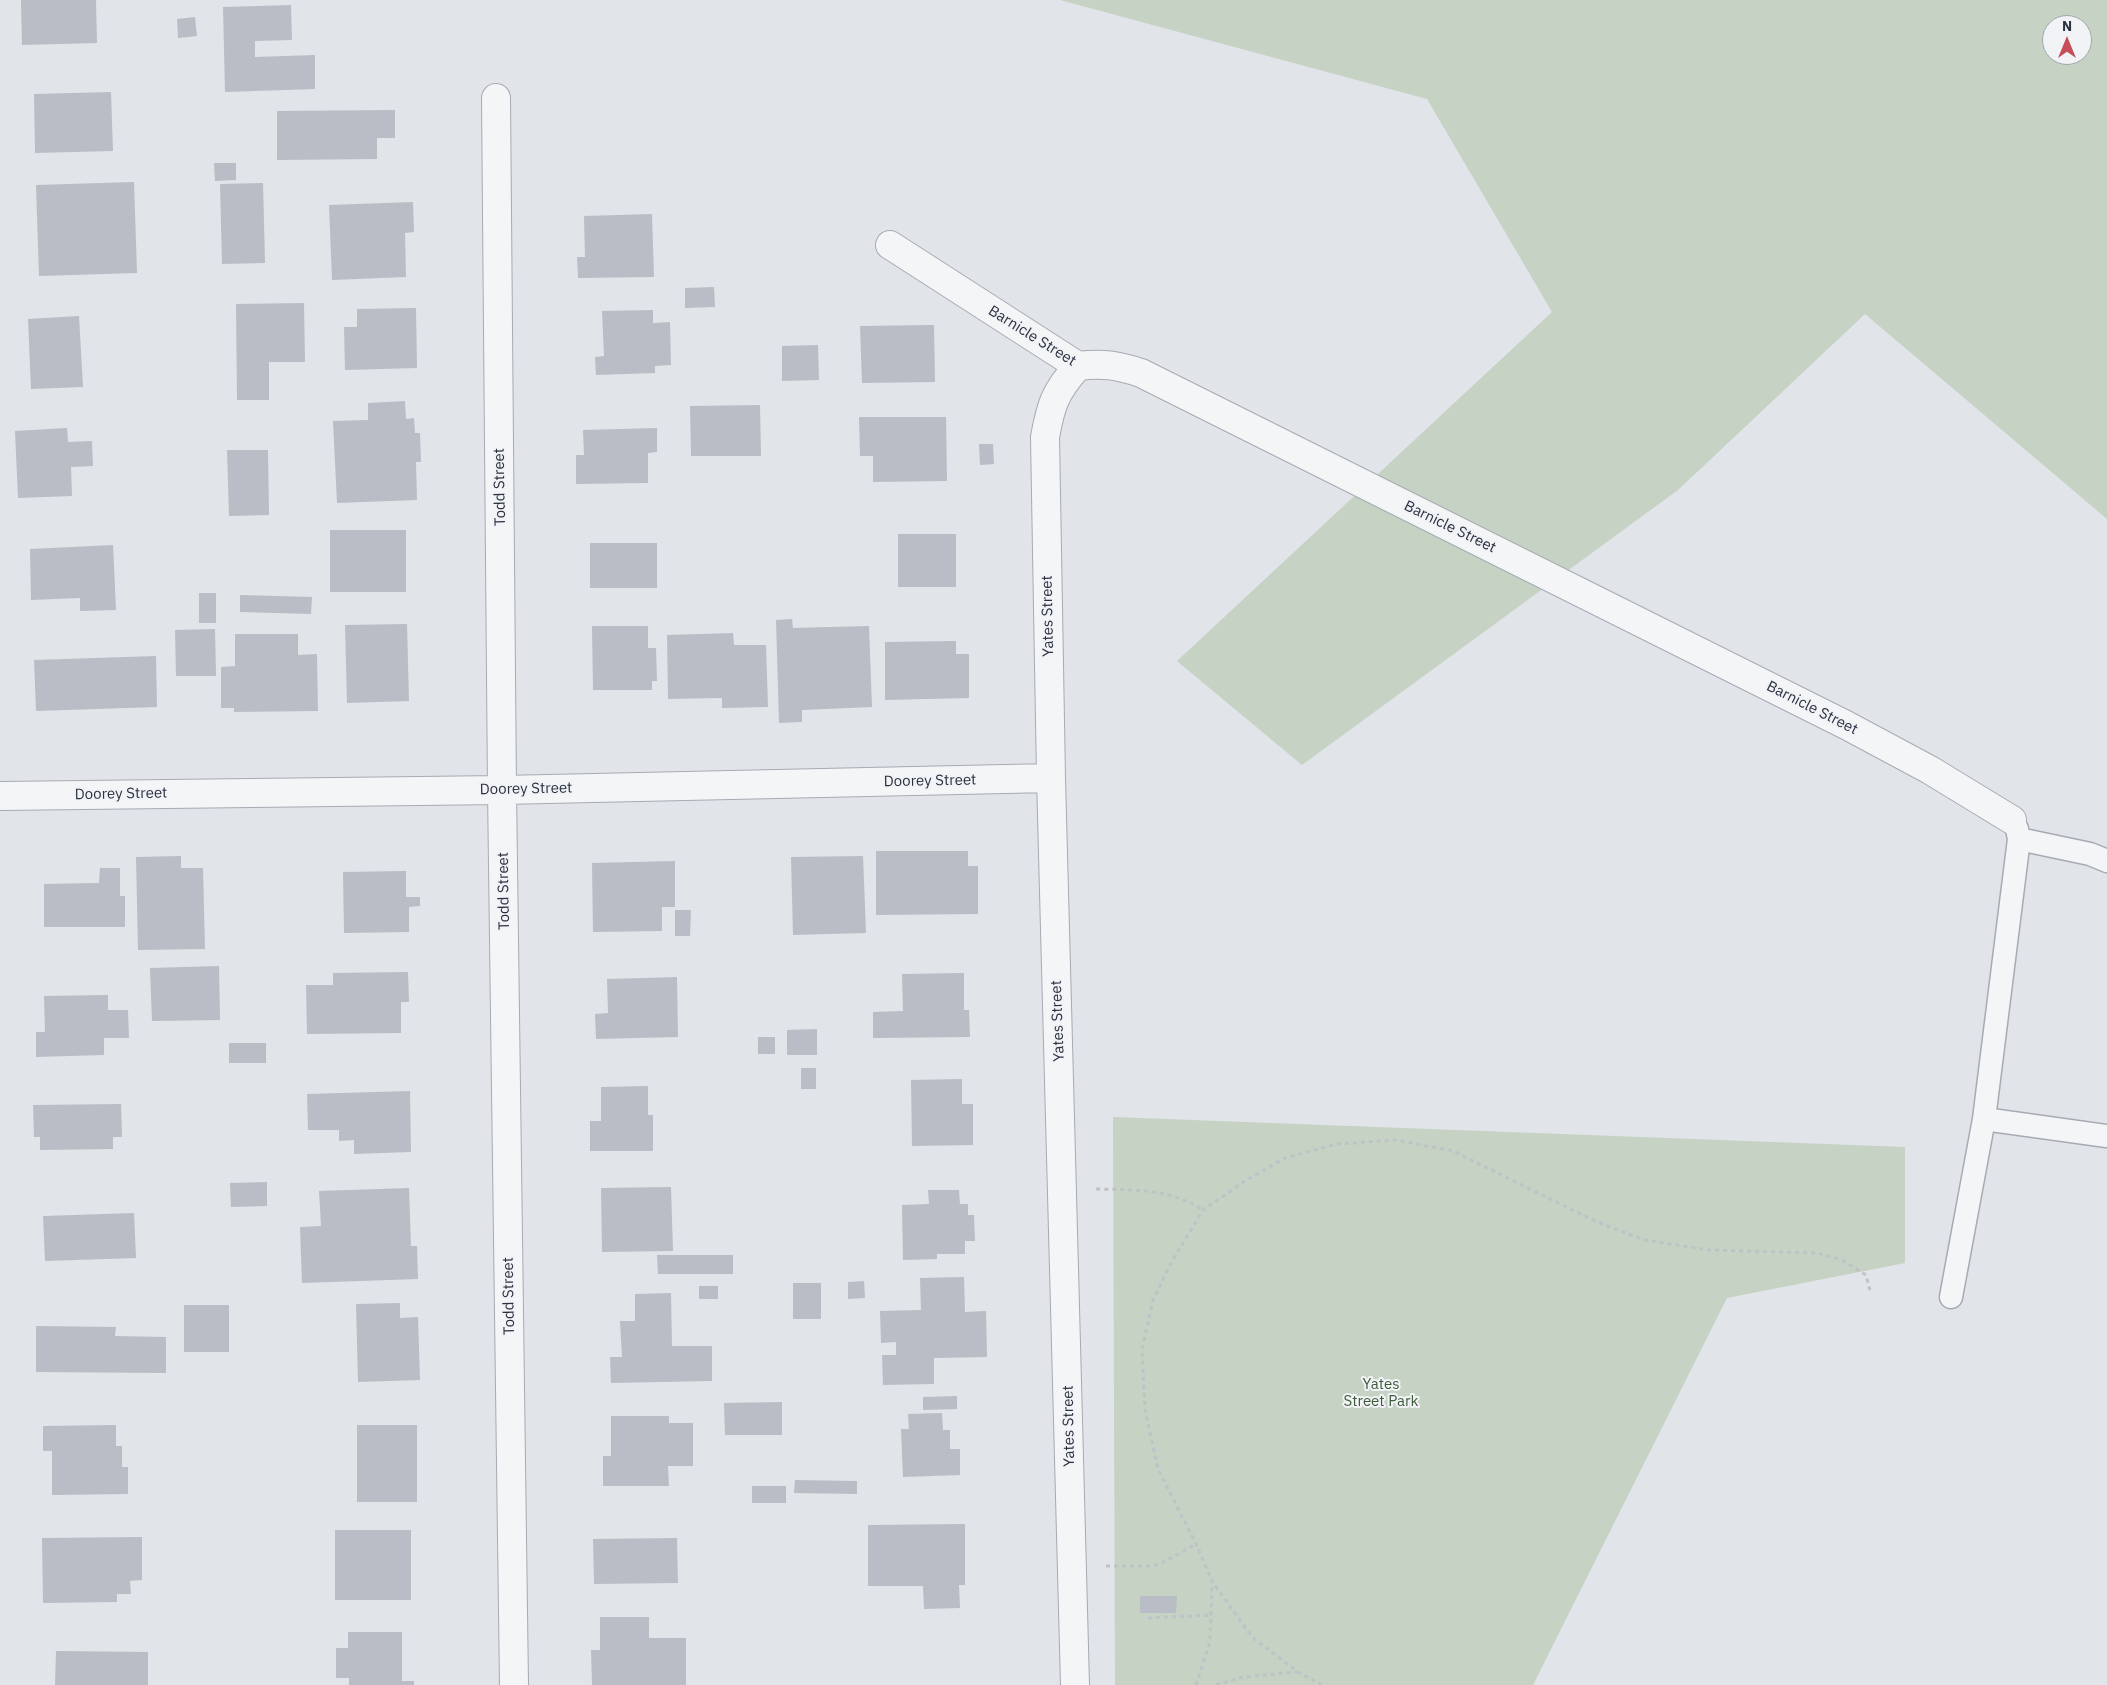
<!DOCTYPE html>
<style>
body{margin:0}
#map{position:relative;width:2107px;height:1685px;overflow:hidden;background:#e1e4e9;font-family:"IBM Plex Sans",sans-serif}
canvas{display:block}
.north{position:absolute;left:2042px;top:15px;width:50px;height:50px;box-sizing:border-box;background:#f1f3f6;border:1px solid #a1a5ad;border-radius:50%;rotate:0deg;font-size:14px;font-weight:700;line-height:20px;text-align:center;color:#2a3140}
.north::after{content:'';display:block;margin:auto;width:18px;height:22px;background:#c64e59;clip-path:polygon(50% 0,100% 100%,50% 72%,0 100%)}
</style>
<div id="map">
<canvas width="2107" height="1685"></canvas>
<div class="north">N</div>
</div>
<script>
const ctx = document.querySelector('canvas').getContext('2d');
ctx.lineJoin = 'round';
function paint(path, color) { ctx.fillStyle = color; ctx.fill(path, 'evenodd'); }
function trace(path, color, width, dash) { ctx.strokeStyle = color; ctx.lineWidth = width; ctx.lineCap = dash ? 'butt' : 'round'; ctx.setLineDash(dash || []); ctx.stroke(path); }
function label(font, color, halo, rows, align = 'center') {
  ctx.font = font + ' "IBM Plex Sans",sans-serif'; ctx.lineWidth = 4; ctx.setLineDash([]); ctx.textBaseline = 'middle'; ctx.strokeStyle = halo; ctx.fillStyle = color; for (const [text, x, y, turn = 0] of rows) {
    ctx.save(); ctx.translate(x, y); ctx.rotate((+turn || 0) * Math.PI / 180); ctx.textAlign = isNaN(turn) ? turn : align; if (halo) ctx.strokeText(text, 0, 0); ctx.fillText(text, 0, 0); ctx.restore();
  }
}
const green = new Path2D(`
 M 1060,0 L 2107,0 L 2107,519 L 1865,314 L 1678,490 L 1302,765 L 1177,661 L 1552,312 L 1427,99 ZM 2052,25 L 2082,25 L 2082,55 L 2052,55 Z
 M 1113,1117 L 1905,1147 L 1905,1263 L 1727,1298 L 1533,1685 L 1115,1685 Z`);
const building = new Path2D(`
 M 21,0 L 96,0 L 97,43 L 22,45 Z
 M 291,5 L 292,40 L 255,41 L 255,57 L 315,55 L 315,89 L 225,92 L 223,7 Z
 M 195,17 L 197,36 L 178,38 L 177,19 Z
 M 111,92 L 113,151 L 35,153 L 34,94 Z
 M 395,110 L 395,138 L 377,138 L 377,159 L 277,160 L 277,111 Z
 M 214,163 L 236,163 L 236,180 L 215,181 Z
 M 134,182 L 137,273 L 39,276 L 36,185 Z
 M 263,183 L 265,263 L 222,264 L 220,184 Z
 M 413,202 L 414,232 L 405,233 L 406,277 L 332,280 L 329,205 Z
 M 652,214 L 654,277 L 578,278 L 577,257 L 585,257 L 584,216 Z
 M 714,287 L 715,307 L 685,308 L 685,288 Z
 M 304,303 L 305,362 L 269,362 L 269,400 L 237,400 L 236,304 Z
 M 416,308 L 417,368 L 345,370 L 344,327 L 357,327 L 357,309 Z
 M 653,310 L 653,323 L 670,322 L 671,365 L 655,366 L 655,373 L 596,375 L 595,357 L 604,356 L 602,311 Z
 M 79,316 L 83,387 L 31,389 L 28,319 Z
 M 934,325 L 935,382 L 862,383 L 860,326 Z
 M 818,345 L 819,380 L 782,381 L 782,346 Z
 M 405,401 L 406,419 L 414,418 L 415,433 L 420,433 L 421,462 L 416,462 L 417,500 L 337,503 L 333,421 L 368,420 L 368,403 Z
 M 760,405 L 761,456 L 691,456 L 690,406 Z
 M 859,417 L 946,417 L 947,481 L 873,482 L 873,456 L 860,456 Z
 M 67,428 L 68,442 L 92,441 L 93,466 L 71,467 L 72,496 L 18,498 L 15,431 Z
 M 657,428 L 657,452 L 648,453 L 648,483 L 576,484 L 576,455 L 584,455 L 583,430 Z
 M 979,444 L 993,444 L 994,464 L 980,465 Z
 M 227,450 L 268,450 L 269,515 L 229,516 Z
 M 330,530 L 406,530 L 406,592 L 330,592 Z
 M 898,534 L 956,534 L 956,587 L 898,587 Z
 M 590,543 L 657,543 L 657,588 L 590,588 Z
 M 113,545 L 116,610 L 80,611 L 80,598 L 31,600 L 30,549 Z
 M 199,593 L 216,593 L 216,623 L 199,623 Z
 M 240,595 L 312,597 L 311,614 L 240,612 Z
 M 792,619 L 793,628 L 869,626 L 872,707 L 802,710 L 802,722 L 779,723 L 776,620 Z
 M 407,624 L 409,701 L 347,703 L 345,625 Z
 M 592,626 L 648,626 L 648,648 L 656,648 L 657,681 L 652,681 L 652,690 L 593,690 Z
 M 215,629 L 216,676 L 176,676 L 175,630 Z
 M 733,633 L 734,645 L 766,645 L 768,707 L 722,708 L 722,698 L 668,699 L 667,635 Z
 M 235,634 L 298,634 L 298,655 L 317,654 L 318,711 L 234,712 L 234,708 L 221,708 L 221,667 L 235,666 Z
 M 956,641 L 956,654 L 969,654 L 969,698 L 885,700 L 885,642 Z
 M 156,656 L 157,707 L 36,711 L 34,660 Z
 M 876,851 L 968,851 L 968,866 L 978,866 L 978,914 L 876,915 Z
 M 181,856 L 181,868 L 203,868 L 205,949 L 138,950 L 136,857 Z
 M 863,856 L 866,933 L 793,935 L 791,857 Z
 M 675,861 L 675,907 L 662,907 L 662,931 L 593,932 L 592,863 Z
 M 100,868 L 120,868 L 120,896 L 125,896 L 125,927 L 44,927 L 44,884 L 99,883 Z
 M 406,871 L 406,897 L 420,897 L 420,906 L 409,907 L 409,932 L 344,933 L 343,872 Z
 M 675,910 L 691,910 L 690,936 L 675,936 Z
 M 219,966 L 220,1020 L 152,1021 L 150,968 Z
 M 408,972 L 409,1002 L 401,1002 L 401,1033 L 307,1034 L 306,985 L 333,985 L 333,973 Z
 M 964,973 L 964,1010 L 969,1010 L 970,1037 L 873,1038 L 873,1012 L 903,1011 L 902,974 Z
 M 677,977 L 678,1037 L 596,1039 L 595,1014 L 608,1013 L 607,979 Z
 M 108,995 L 108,1010 L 128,1010 L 129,1038 L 104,1038 L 104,1055 L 36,1057 L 36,1032 L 45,1032 L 44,996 Z
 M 817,1029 L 817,1055 L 787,1055 L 787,1030 Z
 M 758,1037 L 775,1037 L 775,1054 L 758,1054 Z
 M 229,1043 L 266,1043 L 266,1063 L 229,1063 Z
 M 801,1068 L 816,1068 L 816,1089 L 801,1089 Z
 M 962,1079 L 962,1104 L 973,1104 L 973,1145 L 912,1146 L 911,1080 Z
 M 648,1086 L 648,1115 L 653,1115 L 653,1151 L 590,1151 L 590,1121 L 601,1121 L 601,1087 Z
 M 410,1091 L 411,1152 L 354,1154 L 354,1140 L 339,1141 L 339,1130 L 308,1130 L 307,1094 Z
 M 121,1104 L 122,1137 L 113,1137 L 113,1149 L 40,1150 L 40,1137 L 34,1137 L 33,1105 Z
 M 267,1182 L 267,1206 L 231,1207 L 230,1183 Z
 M 671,1187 L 673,1251 L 602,1252 L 601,1188 Z
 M 409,1188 L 411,1246 L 417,1246 L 418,1279 L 302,1283 L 300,1227 L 321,1226 L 319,1191 Z
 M 928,1190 L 959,1190 L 960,1204 L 968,1204 L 968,1215 L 974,1215 L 975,1241 L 965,1241 L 965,1254 L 937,1254 L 937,1259 L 903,1260 L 902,1205 L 929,1204 Z
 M 134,1213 L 136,1258 L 45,1261 L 43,1216 Z
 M 657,1255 L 733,1255 L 733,1274 L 658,1274 Z
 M 964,1277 L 965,1312 L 986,1311 L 987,1357 L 934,1358 L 934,1384 L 883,1385 L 882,1355 L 896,1355 L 896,1342 L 881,1343 L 880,1311 L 921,1310 L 920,1278 Z
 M 864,1281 L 865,1298 L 848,1299 L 848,1282 Z
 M 793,1283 L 821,1283 L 821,1319 L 793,1319 Z
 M 699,1286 L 718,1286 L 718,1299 L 699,1299 Z
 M 671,1293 L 672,1346 L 712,1346 L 712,1381 L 611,1383 L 610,1357 L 622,1357 L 620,1321 L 635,1321 L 635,1294 Z
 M 400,1303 L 400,1318 L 418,1317 L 420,1380 L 358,1382 L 356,1304 Z
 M 184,1305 L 229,1305 L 229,1352 L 184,1352 Z
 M 36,1326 L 116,1327 L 115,1336 L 166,1337 L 166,1373 L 36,1372 Z
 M 957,1396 L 957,1409 L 923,1410 L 923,1397 Z
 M 782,1402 L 782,1435 L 725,1435 L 724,1403 Z
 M 942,1413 L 943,1430 L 950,1430 L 950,1449 L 960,1449 L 960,1475 L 903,1477 L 901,1429 L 909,1429 L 908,1414 Z
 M 611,1416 L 669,1416 L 669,1423 L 693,1423 L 693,1466 L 668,1466 L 669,1486 L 603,1486 L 603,1456 L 611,1456 Z
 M 116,1425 L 116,1446 L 122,1446 L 122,1467 L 128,1467 L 128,1494 L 52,1495 L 52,1451 L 43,1451 L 43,1426 Z
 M 357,1425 L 417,1425 L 417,1502 L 357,1502 Z
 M 795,1480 L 857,1481 L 857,1494 L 794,1493 Z
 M 752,1486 L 786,1486 L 786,1503 L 752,1503 Z
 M 965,1524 L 965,1585 L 959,1585 L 960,1608 L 924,1609 L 923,1586 L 868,1586 L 868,1525 Z
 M 335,1530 L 411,1530 L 411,1600 L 335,1600 Z
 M 142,1537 L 142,1580 L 130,1581 L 131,1594 L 117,1594 L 117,1602 L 43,1603 L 42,1538 Z
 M 677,1538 L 678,1583 L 594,1584 L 593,1539 Z
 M 1140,1596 L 1177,1596 L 1176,1613 L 1140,1613 Z
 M 600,1617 L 649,1617 L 649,1638 L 686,1638 L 686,1685 L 592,1685 L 591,1650 L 600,1650 Z
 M 348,1632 L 402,1632 L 402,1681 L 414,1681 L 414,1685 L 349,1685 L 349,1678 L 336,1678 L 336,1648 L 348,1648 Z
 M 56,1651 L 148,1652 L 148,1685 L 55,1685 Z`);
const path = new Path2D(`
 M 1096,1189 C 1136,1190 1167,1188 1203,1210
 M 1106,1566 L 1151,1566 L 1162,1563 L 1196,1544
 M 1148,1618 L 1212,1615
 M 1196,1685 L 1210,1642 L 1212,1583
 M 1216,1685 L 1243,1677 L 1297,1672
 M 1322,1685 L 1298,1672 L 1252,1637 L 1212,1581 L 1196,1544 L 1158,1469 L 1145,1410 L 1142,1349 L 1153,1300 L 1171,1263 L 1203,1210 L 1245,1181 L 1285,1158 L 1337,1144 L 1396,1140 L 1453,1151 L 1597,1222 L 1645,1240 L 1708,1250 L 1818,1253 L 1842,1260 L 1866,1275 L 1871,1294`);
const lane = new Path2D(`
 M 2019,839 L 2090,854 L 2107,861
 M 1984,1119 L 2107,1136
 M 1951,1297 L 1984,1119 L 2019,839 L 2017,829 L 2012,820`);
const street = new Path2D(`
 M 496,98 L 502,790 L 514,1685
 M 890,245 L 1078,366 C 1103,363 1117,365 1141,373 L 1846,725 L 1930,770 L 2012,820
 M 0,796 L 502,790 L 1051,778
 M 1075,1685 L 1051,778 L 1045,437 C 1051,404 1055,392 1078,366`);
const streetNames = [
 ["Barnicle Street",1032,336,32],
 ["Todd Street",500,487,-91],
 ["Barnicle Street",1450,527,26],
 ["Yates Street",1048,616,-91],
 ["Barnicle Street",1812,708,27],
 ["Doorey Street",930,781,-1],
 ["Doorey Street",526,789,-1],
 ["Doorey Street",121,794,-1],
 ["Todd Street",504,891,-91],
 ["Yates Street",1058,1021,-92],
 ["Todd Street",509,1296,-91],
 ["Yates Street",1069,1426,-91]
];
const parkNames = [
 ["Yates",1381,1385],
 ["Street Park",1381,1402]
];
paint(green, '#c6d2c3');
paint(building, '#b9bdc5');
trace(lane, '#a6abb3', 25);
trace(street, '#a6abb3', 30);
trace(path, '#bfc2c7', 3, [4, 4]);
trace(lane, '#f4f5f7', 22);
trace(street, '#f4f5f7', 28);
label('15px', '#2a3140', '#f1f3f6', streetNames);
label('15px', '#3d5b39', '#f1f3f6', parkNames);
</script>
